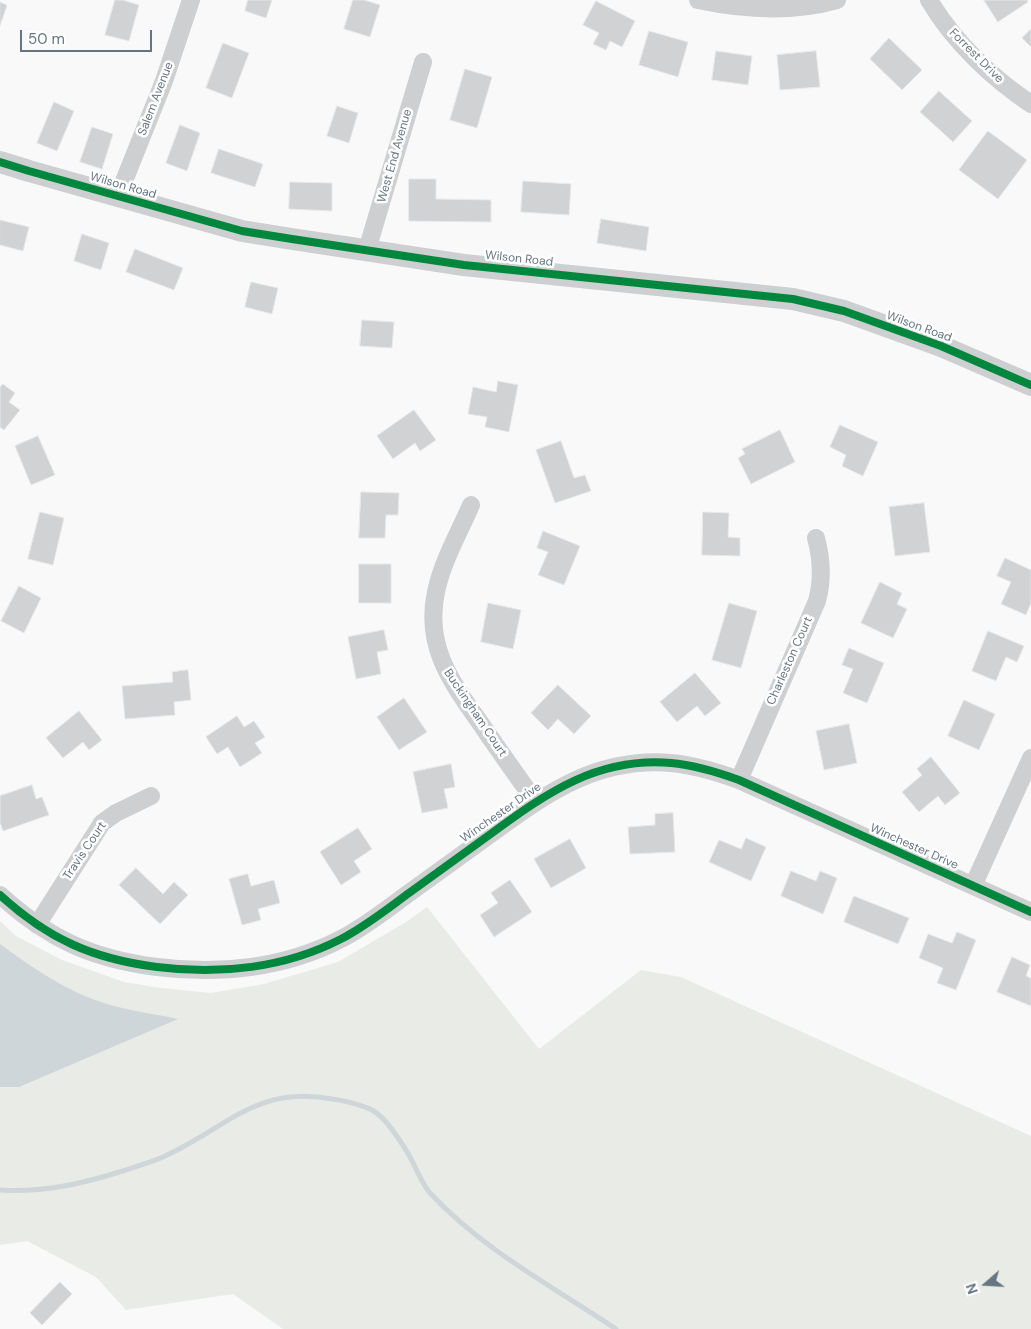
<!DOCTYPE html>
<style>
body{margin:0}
#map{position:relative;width:1031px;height:1329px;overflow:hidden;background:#f9f9f9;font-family:"DM Sans",sans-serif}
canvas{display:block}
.north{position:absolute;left:961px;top:1259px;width:50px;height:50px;-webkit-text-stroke:4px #fff;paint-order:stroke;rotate:251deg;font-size:14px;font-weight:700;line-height:20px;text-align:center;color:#657683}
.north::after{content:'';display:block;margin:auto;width:18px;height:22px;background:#657683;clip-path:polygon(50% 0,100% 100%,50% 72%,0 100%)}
.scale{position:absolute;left:20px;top:30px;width:132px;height:22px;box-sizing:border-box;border:2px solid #657683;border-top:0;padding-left:6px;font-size:15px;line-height:18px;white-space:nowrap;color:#657683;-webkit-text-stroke:4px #fff;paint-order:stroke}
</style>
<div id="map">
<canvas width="1031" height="1329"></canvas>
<div class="north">N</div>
<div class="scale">50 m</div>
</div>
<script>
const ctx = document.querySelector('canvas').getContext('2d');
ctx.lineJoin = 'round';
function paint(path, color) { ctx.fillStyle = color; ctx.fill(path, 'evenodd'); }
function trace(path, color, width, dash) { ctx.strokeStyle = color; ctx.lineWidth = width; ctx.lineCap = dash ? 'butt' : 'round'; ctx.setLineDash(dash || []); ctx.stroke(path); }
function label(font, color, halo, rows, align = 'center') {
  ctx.font = font + ' "DM Sans",sans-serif'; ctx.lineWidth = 5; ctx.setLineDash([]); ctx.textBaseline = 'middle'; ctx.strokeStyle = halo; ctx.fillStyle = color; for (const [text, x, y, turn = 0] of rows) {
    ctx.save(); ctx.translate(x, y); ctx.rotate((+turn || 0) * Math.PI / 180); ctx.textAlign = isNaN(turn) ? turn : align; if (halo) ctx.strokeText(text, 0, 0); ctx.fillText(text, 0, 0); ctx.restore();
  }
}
const green = new Path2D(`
 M 427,907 L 539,1049 L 641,970 L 681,977 L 1031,1136 L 1031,1329 L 283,1329 L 233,1294 L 126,1310 L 96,1277 L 27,1241 L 0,1245 L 0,921 L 16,936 L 62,960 L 124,982 L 161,988 L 211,993 L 264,984 L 338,962 L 406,922 Z`);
const water = new Path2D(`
 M 0,944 C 33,968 67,992 107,1004 C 130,1011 155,1014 178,1019 L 19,1087 L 0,1087 Z`);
const stream = new Path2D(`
 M 0,1190 C 44,1193 85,1183 126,1170 C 139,1165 153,1162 165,1156 C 227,1128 256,1085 332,1099 C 342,1100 367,1106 375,1112 C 388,1120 409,1153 415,1167 C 420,1176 423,1185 430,1193 C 483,1250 552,1286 616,1329`);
const building = new Path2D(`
 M 115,0 L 123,0 L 139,5 L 129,41 L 105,35 Z
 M 248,0 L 272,0 L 266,18 L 245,11 Z
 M 353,0 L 364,0 L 380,5 L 370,37 L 344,29 Z
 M 984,0 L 1027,0 L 1028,2 L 998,22 Z
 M 596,1 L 635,21 L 622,47 L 610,41 L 606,50 L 593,44 L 599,33 L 583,25 Z
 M 0,2 L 7,5 L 0,26 Z
 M 1031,29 L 1031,47 L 1022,38 Z
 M 649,31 L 688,42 L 678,77 L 639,65 Z
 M 889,38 L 922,70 L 902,90 L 870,59 Z
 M 223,43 L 249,53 L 232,98 L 206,88 Z
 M 716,51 L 752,56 L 748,85 L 712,80 Z
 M 816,51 L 820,87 L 780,90 L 777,55 Z
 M 465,69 L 492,77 L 477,128 L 450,120 Z
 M 939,91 L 972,121 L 953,142 L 920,112 Z
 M 54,102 L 74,111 L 57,151 L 37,143 Z
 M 337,106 L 358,113 L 349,143 L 327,136 Z
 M 180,125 L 200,133 L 187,171 L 166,163 Z
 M 92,127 L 113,134 L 102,169 L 80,162 Z
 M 988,131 L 1027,160 L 998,199 L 959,170 Z
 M 219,149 L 263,164 L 255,187 L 211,173 Z
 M 409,179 L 436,179 L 436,199 L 491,200 L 491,222 L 409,221 Z
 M 523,181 L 571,184 L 569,215 L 521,212 Z
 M 290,182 L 332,183 L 332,211 L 289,209 Z
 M 601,219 L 649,227 L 646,251 L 597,243 Z
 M 0,220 L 29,227 L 23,251 L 0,245 Z
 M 82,234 L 109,243 L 101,270 L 74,261 Z
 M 135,249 L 183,268 L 174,290 L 126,272 Z
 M 251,282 L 278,288 L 272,314 L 245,307 Z
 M 362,320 L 394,322 L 392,348 L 360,346 Z
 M 498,381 L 518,385 L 509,432 L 485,427 L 487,417 L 468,414 L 473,387 L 496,392 Z
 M 3,384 L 15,393 L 9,402 L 20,410 L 4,430 L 0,427 L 0,387 Z
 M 414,410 L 436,440 L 420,451 L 415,443 L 393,459 L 377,436 Z
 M 840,425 L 878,442 L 863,476 L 842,466 L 846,455 L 830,447 Z
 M 780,430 L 795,462 L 751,484 L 738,458 L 745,454 L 742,449 Z
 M 38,436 L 55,475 L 31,485 L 15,446 Z
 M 561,441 L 574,478 L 585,475 L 591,491 L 555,503 L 536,450 Z
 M 361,492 L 399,493 L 398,515 L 386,515 L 385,538 L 359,538 Z
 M 924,503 L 930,552 L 895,556 L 889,507 Z
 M 40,512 L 64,518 L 53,565 L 28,559 Z
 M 703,512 L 729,513 L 728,537 L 740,538 L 740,556 L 702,555 Z
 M 543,531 L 580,546 L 564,585 L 538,575 L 548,552 L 537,548 Z
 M 1005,558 L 1031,570 L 1031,603 L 1026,615 L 1001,604 L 1011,582 L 997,576 Z
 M 359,564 L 391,564 L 391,603 L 359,603 Z
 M 880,582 L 902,593 L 897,604 L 907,609 L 893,638 L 861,623 Z
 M 19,586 L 41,598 L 24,633 L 1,621 Z
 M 488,603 L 521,610 L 513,649 L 481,642 Z
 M 729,603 L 757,611 L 741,668 L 712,660 Z
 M 384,630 L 388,650 L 377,652 L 381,674 L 356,679 L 348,637 Z
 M 988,631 L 1024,646 L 1017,662 L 1006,657 L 996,681 L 972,671 Z
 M 849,648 L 884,663 L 867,703 L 843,693 L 853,669 L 842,665 Z
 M 188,670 L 191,700 L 174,702 L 175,715 L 125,719 L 122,686 L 173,682 L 172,672 Z
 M 695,673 L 721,703 L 705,716 L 697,706 L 677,722 L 660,702 Z
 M 558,685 L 591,716 L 574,734 L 558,719 L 548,730 L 531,713 Z
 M 404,698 L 427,732 L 399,750 L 377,717 Z
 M 964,700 L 995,714 L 979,750 L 948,736 Z
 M 79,711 L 102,740 L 89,750 L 83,742 L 63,758 L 46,738 Z
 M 237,716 L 244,727 L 254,721 L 265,737 L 255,743 L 262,753 L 240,767 L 228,747 L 217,754 L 206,737 Z
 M 849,724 L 857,763 L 824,770 L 816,731 Z
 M 931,757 L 960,793 L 945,805 L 938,796 L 919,812 L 902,792 L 922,775 L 917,769 Z
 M 451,764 L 455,787 L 444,789 L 448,808 L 422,813 L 413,772 Z
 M 32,785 L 36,799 L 42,797 L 49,815 L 3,831 L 0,823 L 0,796 Z
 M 673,813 L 675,852 L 630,854 L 628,827 L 655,825 L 655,814 Z
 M 358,828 L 372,849 L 354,861 L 361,872 L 341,885 L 320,852 Z
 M 746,838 L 766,847 L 751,881 L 709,862 L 719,840 L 741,849 Z
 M 570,839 L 586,868 L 551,888 L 534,859 Z
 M 136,868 L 163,894 L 174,882 L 188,895 L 160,924 L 119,885 Z
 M 791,871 L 816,881 L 820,871 L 837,878 L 823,914 L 781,896 Z
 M 248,874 L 251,886 L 274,880 L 280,903 L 258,909 L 261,920 L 242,925 L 229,879 Z
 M 510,880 L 532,912 L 494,937 L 480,915 L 498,903 L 491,893 Z
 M 854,896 L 909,918 L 898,944 L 844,922 Z
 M 957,932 L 976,940 L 956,990 L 937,983 L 943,968 L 919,958 L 928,934 L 952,943 Z
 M 1012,957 L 1030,965 L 1026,976 L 1031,978 L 1031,1006 L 997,992 Z
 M 60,1282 L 72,1294 L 42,1325 L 30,1313 Z`);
const minor = new Path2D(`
 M 698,0 C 745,10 791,13 837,0
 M 929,0 C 953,41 992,78 1031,104
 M 118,196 L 164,81 L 191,0
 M 367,250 L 423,62
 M 471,505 C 459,533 442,562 436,592 C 424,648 453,684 483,727 C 500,752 518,777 535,801
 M 739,780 L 817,601 C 823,579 822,560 816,538
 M 973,886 L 1031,758
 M 0,895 C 48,939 93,959 157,967 C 220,975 285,968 341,939 C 366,926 387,909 409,893 C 437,873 464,853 492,833 C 548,792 598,757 671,763 C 694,765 717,772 739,780 L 1031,912
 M 37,925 L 102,823 L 116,813 L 151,796`);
const tertiary = new Path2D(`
 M 0,162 L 29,171 L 242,231 L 292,239 L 464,265 L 793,299 L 844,311 L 941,346 L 1031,385`);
const cycleway = new Path2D(`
 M 0,162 L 29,171 L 242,231 L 292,239 L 464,265 L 793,299 L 844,311 L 941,346 L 1031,385
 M 0,895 C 48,939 93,959 157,967 C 220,975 285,968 341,939 C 366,926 387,909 409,893 C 437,873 464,853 492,833 C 548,792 598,757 671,763 C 694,765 717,772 739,780 L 1031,912`);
const streetNames = [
 ["Forrest Drive",976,56,45],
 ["Salem Avenue",156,99,-69],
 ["West End Avenue",395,156,-74],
 ["Wilson Road",123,186,16],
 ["Wilson Road",519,259,6],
 ["Wilson Road",919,327,20],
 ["Charleston Court",790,661,-66],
 ["Buckingham Court",475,713,56],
 ["Winchester Drive",501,813,-35],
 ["Winchester Drive",914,847,24],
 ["Travis Court",85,851,-56]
];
paint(green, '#e8ebe6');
paint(water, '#ced6d9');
trace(stream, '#ced6d9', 5);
paint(building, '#d0d2d3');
trace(building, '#e8e8e8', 1);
trace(minor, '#cecfd0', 18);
trace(tertiary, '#cecfd0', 22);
trace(cycleway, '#00873e', 8);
label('12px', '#657683', '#fff', streetNames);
</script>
